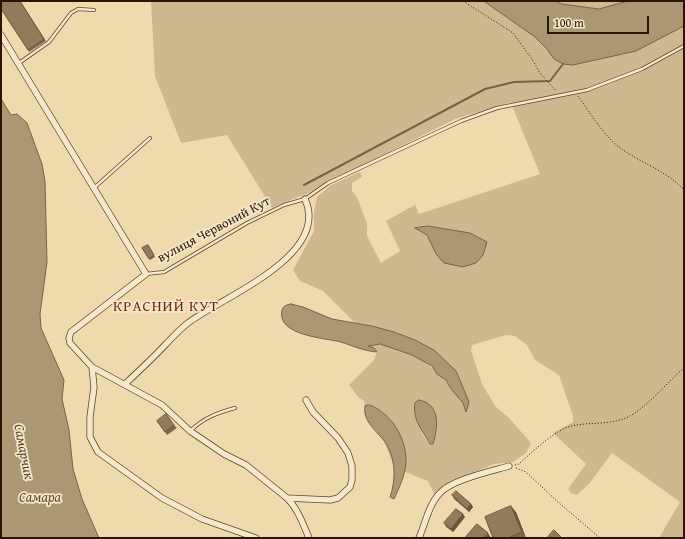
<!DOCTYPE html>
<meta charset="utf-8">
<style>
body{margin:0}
#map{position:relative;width:685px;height:539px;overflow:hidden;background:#efdaae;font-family:"Gentium Book Plus",serif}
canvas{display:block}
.frame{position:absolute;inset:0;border:2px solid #2b1400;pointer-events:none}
.scale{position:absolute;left:547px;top:16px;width:102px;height:18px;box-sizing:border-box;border:2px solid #2b1400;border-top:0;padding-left:5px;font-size:12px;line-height:14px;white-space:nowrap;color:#2b1400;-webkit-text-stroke:3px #f5e7ca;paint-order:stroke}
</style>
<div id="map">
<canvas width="685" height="539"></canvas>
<div class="frame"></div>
<div class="scale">100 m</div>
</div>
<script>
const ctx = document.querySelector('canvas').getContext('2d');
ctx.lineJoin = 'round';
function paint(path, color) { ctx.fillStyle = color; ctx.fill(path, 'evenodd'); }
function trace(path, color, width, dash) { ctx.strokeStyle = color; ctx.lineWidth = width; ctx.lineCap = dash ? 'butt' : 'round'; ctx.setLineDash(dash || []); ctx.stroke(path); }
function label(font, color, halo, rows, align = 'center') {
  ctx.font = font + ' "Gentium Book Plus",serif'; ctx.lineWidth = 3.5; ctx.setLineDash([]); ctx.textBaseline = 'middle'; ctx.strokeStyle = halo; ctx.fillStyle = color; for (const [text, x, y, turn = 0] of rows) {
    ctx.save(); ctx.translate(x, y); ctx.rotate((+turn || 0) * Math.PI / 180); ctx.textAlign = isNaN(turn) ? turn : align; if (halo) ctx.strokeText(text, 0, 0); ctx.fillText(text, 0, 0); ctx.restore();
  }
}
const green = new Path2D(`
 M 151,1 L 684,1 L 684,538 L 659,538 L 680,502 L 612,453 L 589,484 L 577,495 L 571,493 L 568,489 L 586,464 L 553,433 L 573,422 L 573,416 L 559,375 L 535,360 L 527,345 L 515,336 L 506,335 L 472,345 L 471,350 L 482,384 L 495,406 L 509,418 L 531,443 L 526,453 L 513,462 L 494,464 L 442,486 L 434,494 L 428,481 L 405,472 L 400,477 C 388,456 380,428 370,405 L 365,406 L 364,401 L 359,398 L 349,385 L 374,360 L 377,352 L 367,346 L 380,344 L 412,355 L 424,361 L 446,380 L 451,389 L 463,403 L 466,411 L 468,408 L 434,350 L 415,340 L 394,332 L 354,322 L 323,291 L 300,281 L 293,270 L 314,231 L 314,212 L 317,197 L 331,185 L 360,172 L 362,177 L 352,183 L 352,191 L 357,197 L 367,224 L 367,236 L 381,263 L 400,251 L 386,221 L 415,205 L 419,214 L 540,174 L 513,108 L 512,102 L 455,119 L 308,193 L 272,208 L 227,135 L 181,143 L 155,76 ZM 428,226 L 445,231 L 436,254 L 427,235 L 416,228 ZM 420,426 L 437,426 L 433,444 L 430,444 L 422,434 Z`);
const water = new Path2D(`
 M 484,1 L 556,1 L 562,4 L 599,9 L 628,1 L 684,1 L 684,26 L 636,51 L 573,65 L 563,64 L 554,59 L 547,49 L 535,37 Z
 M 1,99 L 11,115 L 17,114 L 27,123 L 42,164 L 45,181 L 47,262 L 40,314 L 41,328 L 64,380 L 62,399 L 69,430 L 73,469 L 82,499 L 99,538 L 1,538 Z
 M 428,226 L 470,233 L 487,242 L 483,255 L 476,263 L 463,267 L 444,263 L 436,254 L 427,235 L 415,228 Z
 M 291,304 L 303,307 L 332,319 L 372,326 L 394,332 L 415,340 L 434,350 L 456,371 L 469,402 L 466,412 L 463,403 L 451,389 L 446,380 L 437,374 L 432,366 L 412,355 L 380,344 L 368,346 L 374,348 L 377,352 C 364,351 353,346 341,342 C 326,338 276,336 282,310 C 283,306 286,305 291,304 Z
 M 419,400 C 441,404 438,427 433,444 L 430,444 C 423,431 412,420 415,403 Z
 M 370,405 C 392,414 407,439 406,463 C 405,476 399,488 394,499 L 390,497 C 396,480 396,458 385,442 C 377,431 362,421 365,406 Z`);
const stream = new Path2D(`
 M 304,185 L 485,89 L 514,82 L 550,81 L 563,64`);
const path = new Path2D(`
 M 463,1 L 513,33 L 532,59 L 540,73 L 556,91
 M 578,96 C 589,111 599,128 612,141 C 633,161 664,168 684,190
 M 515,465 L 519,464 C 531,453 555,430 571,426 C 589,422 608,425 626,418 C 646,409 667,382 684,368
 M 516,468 L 526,472 L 558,502 L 600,538`);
const lane = new Path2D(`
 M 19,63 L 49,42 L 71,13 L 78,9 L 94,10
 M 95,187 L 150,138
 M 146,274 L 164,272 L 247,223 L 284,205 L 305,199 L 328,183 L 461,121 L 497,108 L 587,90 L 642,69 L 684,46
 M 190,431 C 204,418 216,413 235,408`);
const street = new Path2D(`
 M 1,35 L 146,274 L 71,332 L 69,338 L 70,343 L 92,367 L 162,405 L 190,431 L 224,454 L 246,465 L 287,498 C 298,509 303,524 309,538
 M 92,367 L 94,387 L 90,417 L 90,437 L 98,452 L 162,498 L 202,519 L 256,538
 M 125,384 C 139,371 153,358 166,344 C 173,337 180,329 188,323 C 222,297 331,256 305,199
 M 287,498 L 330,500 L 338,498 L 350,487 L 352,480 L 352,466 L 348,453 L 338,438 L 313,412 L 306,400
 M 419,538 C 425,524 429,504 440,493 C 451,480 492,471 509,466`);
const wall = new Path2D(`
 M 20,1 L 46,41 L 29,52 L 28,50 Z
 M 148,245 L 155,257 L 150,260 L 142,248 Z
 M 157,421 L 174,425 L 177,428 L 167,435 Z
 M 452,495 L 471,504 L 473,507 L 469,512 L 454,499 Z
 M 516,512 L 526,538 L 493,538 Z
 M 465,517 L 453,532 L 446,527 L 444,523 Z`);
const shadedWall = new Path2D(`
 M 471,504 L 473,507 L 469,512 L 467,509 Z
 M 511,506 L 516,512 L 526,538 L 522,532 Z
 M 463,514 L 465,517 L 453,532 L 451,529 Z
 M 488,533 L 491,538 L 484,538 Z`);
const building = new Path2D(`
 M 1,1 L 20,1 L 44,39 L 28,50 L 1,9 Z
 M 148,245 L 154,255 L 149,259 L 142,248 Z
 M 166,414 L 174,425 L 165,432 L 157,421 Z
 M 456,491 L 471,504 L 467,509 L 452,495 Z
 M 511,506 L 522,532 L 508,538 L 493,538 L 485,517 Z
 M 456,509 L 463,514 L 451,529 L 444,523 Z
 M 477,524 L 488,533 L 484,538 L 465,538 Z
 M 554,530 L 562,538 L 547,538 Z`);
const streetNames = [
 ["вулиця Червоний Кут",214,230,-28]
];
const waterNames = [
 ["Самарчик",23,452,79],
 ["Самара",40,498]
];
const quarterNames = [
 ["КРАСНИЙ КУТ",166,307]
];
paint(green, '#ceb890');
paint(water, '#ac9773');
trace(water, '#786345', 1);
trace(stream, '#786345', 2);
trace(lane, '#5c462c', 4);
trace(street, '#5c462c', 7);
trace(path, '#2b1400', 1, [1, 2]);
trace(lane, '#f5e7ca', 2.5);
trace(street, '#f5e7ca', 5.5);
paint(wall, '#7d6a4d');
paint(shadedWall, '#66563f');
paint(building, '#917b5a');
trace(building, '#66563f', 1);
label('13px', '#2b1400', '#f5e7ca', streetNames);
label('italic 14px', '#5f482e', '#f5e7ca', waterNames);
ctx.letterSpacing = '1px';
label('15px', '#7a1f14', '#f5e7ca', quarterNames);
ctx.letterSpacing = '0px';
</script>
